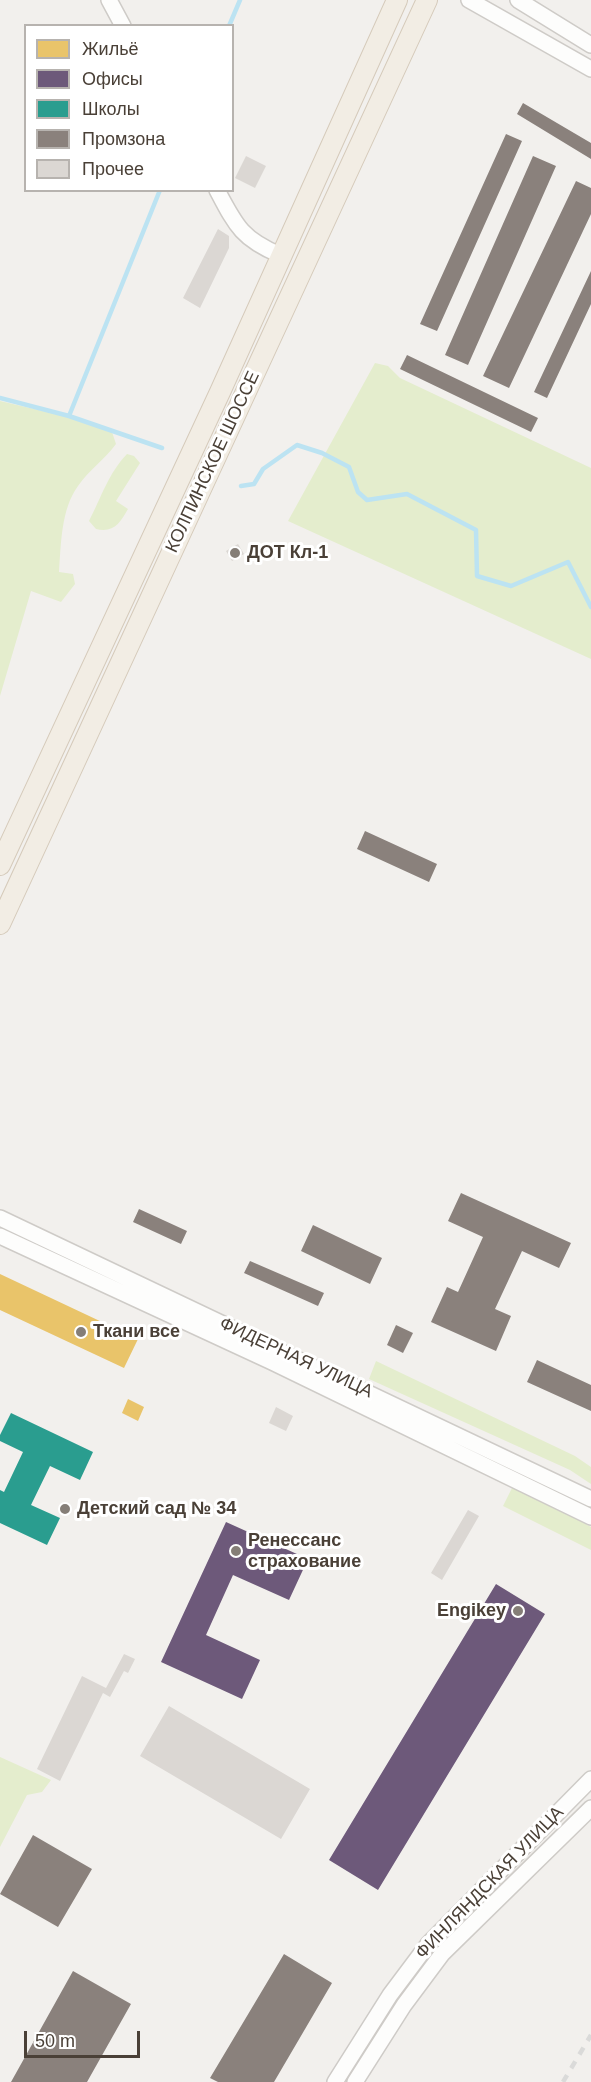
<!DOCTYPE html>
<meta charset="utf-8">
<style>
body{margin:0}
#map{position:relative;width:591px;height:2082px;overflow:hidden;background:#f2f0ed;font-family:Arial,sans-serif}
canvas{display:block}
.legend{position:absolute;left:24px;top:24px;width:210px;height:168px;box-sizing:border-box;background:#fff;border:2px solid #b7b3af;margin:0;padding:8px 10px;list-style:none;font-size:18px;color:#4a4037}
.legend li{display:flex;align-items:center;gap:12px;height:30px}
.legend b{width:30px;border:2px solid #b7b3af}
.scale{position:absolute;left:24px;top:2031px;width:116px;height:27px;box-sizing:border-box;border:3px solid #4a4037;border-top:0;padding-left:8px;font-size:18px;line-height:21px;white-space:nowrap;color:#4a4037;-webkit-text-stroke:4px #fff;paint-order:stroke}
</style>
<div id="map">
<canvas width="591" height="2082"></canvas>
<ul class="legend">
<li><b style="height:16px;background:#e9c46a"></b>Жильё</li>
<li><b style="height:16px;background:#6d597a"></b>Офисы</li>
<li><b style="height:16px;background:#2a9d8f"></b>Школы</li>
<li><b style="height:16px;background:#8a817c"></b>Промзона</li>
<li><b style="height:16px;background:#dbd7d3"></b>Прочее</li>
</ul>
<div class="scale">50 m</div>
</div>
<script>
const ctx = document.querySelector('canvas').getContext('2d');
ctx.lineJoin = 'round';
function paint(path, color) { ctx.fillStyle = color; ctx.fill(path, 'evenodd'); }
function trace(path, color, width, dash) { ctx.strokeStyle = color; ctx.lineWidth = width; ctx.lineCap = dash ? 'butt' : 'round'; ctx.setLineDash(dash || []); ctx.stroke(path); }
function label(font, color, halo, rows, align = 'center') {
  ctx.font = font + ' Arial,sans-serif'; ctx.lineWidth = 6; ctx.setLineDash([]); ctx.textBaseline = 'middle'; ctx.strokeStyle = halo; ctx.fillStyle = color; for (const [text, x, y, turn = 0] of rows) {
    ctx.save(); ctx.translate(x, y); ctx.rotate((+turn || 0) * Math.PI / 180); ctx.textAlign = isNaN(turn) ? turn : align; if (halo) ctx.strokeText(text, 0, 0); ctx.fillText(text, 0, 0); ctx.restore();
  }
}
const green = new Path2D(`
 M 375,363 L 388,366 L 400,378 L 591,468 L 591,659 L 288,521 Z
 M 0,401 L 77,419 L 112,432 L 116,444 C 105,459 89,470 78,486 C 61,509 61,544 59,572 L 73,574 L 75,584 L 61,602 L 31,591 L 0,696 Z
 M 127,454 L 134,456 L 140,463 L 116,501 L 128,509 C 120,523 114,533 96,529 L 89,521 C 102,496 108,474 127,454 Z
 M 376,1361 L 575,1456 L 591,1467 L 591,1484 L 570,1470 L 369,1379 Z
 M 515,1482 L 591,1527 L 591,1550 L 503,1506 Z
 M 0,1757 L 51,1780 L 42,1792 L 27,1795 L 0,1847 Z`);
const homes = new Path2D(`
 M 0,1274 L 138,1339 L 124,1368 L 0,1310 Z
 M 128,1399 L 144,1407 L 138,1421 L 122,1413 Z`);
const offices = new Path2D(`
 M 226,1522 L 308,1559 L 289,1600 L 233,1575 L 206,1635 L 260,1660 L 242,1699 L 161,1662 Z
 M 496,1584 L 545,1614 L 378,1890 L 329,1860 Z`);
const schools = new Path2D(`
 M 11,1413 L 93,1452 L 80,1480 L 50,1466 L 31,1505 L 60,1518 L 47,1545 L 0,1523 L 0,1490 L 4,1492 L 23,1452 L 0,1441 L 0,1435 Z`);
const industry = new Path2D(`
 M 523,103 L 591,143 L 591,159 L 517,114 Z
 M 506,134 L 522,141 L 437,331 L 420,324 Z
 M 533,156 L 556,166 L 468,365 L 445,355 Z
 M 576,181 L 591,188 L 591,214 L 509,388 L 483,376 Z
 M 591,271 L 591,304 L 547,398 L 534,392 Z
 M 407,355 L 538,418 L 531,432 L 400,369 Z
 M 365,831 L 437,864 L 429,882 L 357,849 Z
 M 461,1193 L 571,1243 L 559,1268 L 522,1251 L 495,1309 L 511,1316 L 496,1351 L 431,1322 L 447,1287 L 458,1292 L 483,1237 L 448,1221 Z
 M 139,1209 L 187,1231 L 181,1244 L 133,1222 Z
 M 313,1225 L 382,1258 L 370,1284 L 301,1251 Z
 M 250,1261 L 324,1293 L 318,1306 L 244,1273 Z
 M 396,1325 L 413,1333 L 403,1353 L 387,1345 Z
 M 537,1360 L 591,1385 L 591,1411 L 527,1382 Z
 M 33,1835 L 92,1869 L 58,1927 L 0,1894 Z
 M 284,1954 L 332,1983 L 274,2082 L 218,2082 L 210,2078 Z
 M 73,1971 L 131,2004 L 87,2082 L 11,2082 Z`);
const stream = new Path2D(`
 M 229,26 L 240,0
 M 0,398 L 69,416 L 162,448
 M 69,416 L 160,190
 M 241,486 L 254,484 L 263,469 L 297,445 L 322,453 L 349,467 L 358,492 L 367,500 L 407,494 L 476,530 L 477,576 L 511,586 L 568,562 L 591,607`);
const building = new Path2D(`
 M 246,156 L 266,166 L 255,188 L 235,178 Z
 M 218,229 L 229,236 L 229,248 L 200,308 L 183,298 Z
 M 238,544 L 244,554 L 232,561 L 226,551 Z
 M 276,1407 L 293,1416 L 286,1431 L 269,1423 Z
 M 468,1510 L 479,1516 L 442,1580 L 431,1573 Z
 M 124,1654 L 135,1659 L 128,1673 L 124,1671 L 110,1697 L 103,1693 L 60,1781 L 37,1769 L 82,1676 L 106,1688 Z
 M 169,1706 L 310,1789 L 281,1839 L 140,1756 Z`);
const minor = new Path2D(`
 M 109,0 L 123,26
 M 469,0 L 591,69
 M 518,0 L 591,45
 M 217,190 C 236,226 242,239 280,255
 M 0,1218 L 591,1499
 M 0,1236 L 272,1362 L 591,1517
 M 335,2082 L 390,1995 L 429,1943 L 591,1779
 M 355,2082 L 404,2005 L 442,1954 L 591,1808`);
const major = new Path2D(`
 M 0,865 L 220,392 L 397,0
 M 0,924 L 427,0`);
const rail = new Path2D(`
 M 563,2082 L 591,2035`);
const markers = [
 [235,553,6,"#857e77"],
 [81,1332,6,"#857e77"],
 [65,1509,6,"#857e77"],
 [236,1551,6,"#857e77"],
 [518,1611,6,"#857e77"]
];
const streetNames = [
 ["КОЛПИНСКОЕ ШОССЕ",213,462,-65],
 ["ФИДЕРНАЯ УЛИЦА",296,1358,25],
 ["ФИНЛЯНДСКАЯ УЛИЦА",490,1883,-46]
];
const poiNames = [
 ["ДОТ Кл-1",247,553],
 ["Ткани все",93,1332],
 ["Детский сад № 34",77,1509],
 ["Ренессанс",248,1541],
 ["страхование",248,1562],
 ["Engikey",506,1611,"right"]
];
paint(green, '#e4edcd');
paint(homes, '#e9c46a');
paint(offices, '#6d597a');
paint(schools, '#2a9d8f');
paint(industry, '#8a817c');
trace(stream, '#bce3f2', 4.5);
paint(building, '#dbd7d3');
trace(minor, '#cecbc7', 18);
trace(major, '#d5caba', 22);
trace(minor, '#fdfdfc', 15);
trace(major, '#f2ede4', 20);
trace(rail, '#dadad9', 4.5, [8, 8]);
for (const [x, y, r, color] of markers) { const dot = new Path2D(); dot.arc(x, y, r, 0, 2 * Math.PI); ctx.fillStyle = color; ctx.fill(dot); trace(dot, '#fff', 2); }
label('18px', '#4a4037', '#fff', streetNames);
label('bold 18px', '#4a4037', '#fff', poiNames, 'left');
</script>
